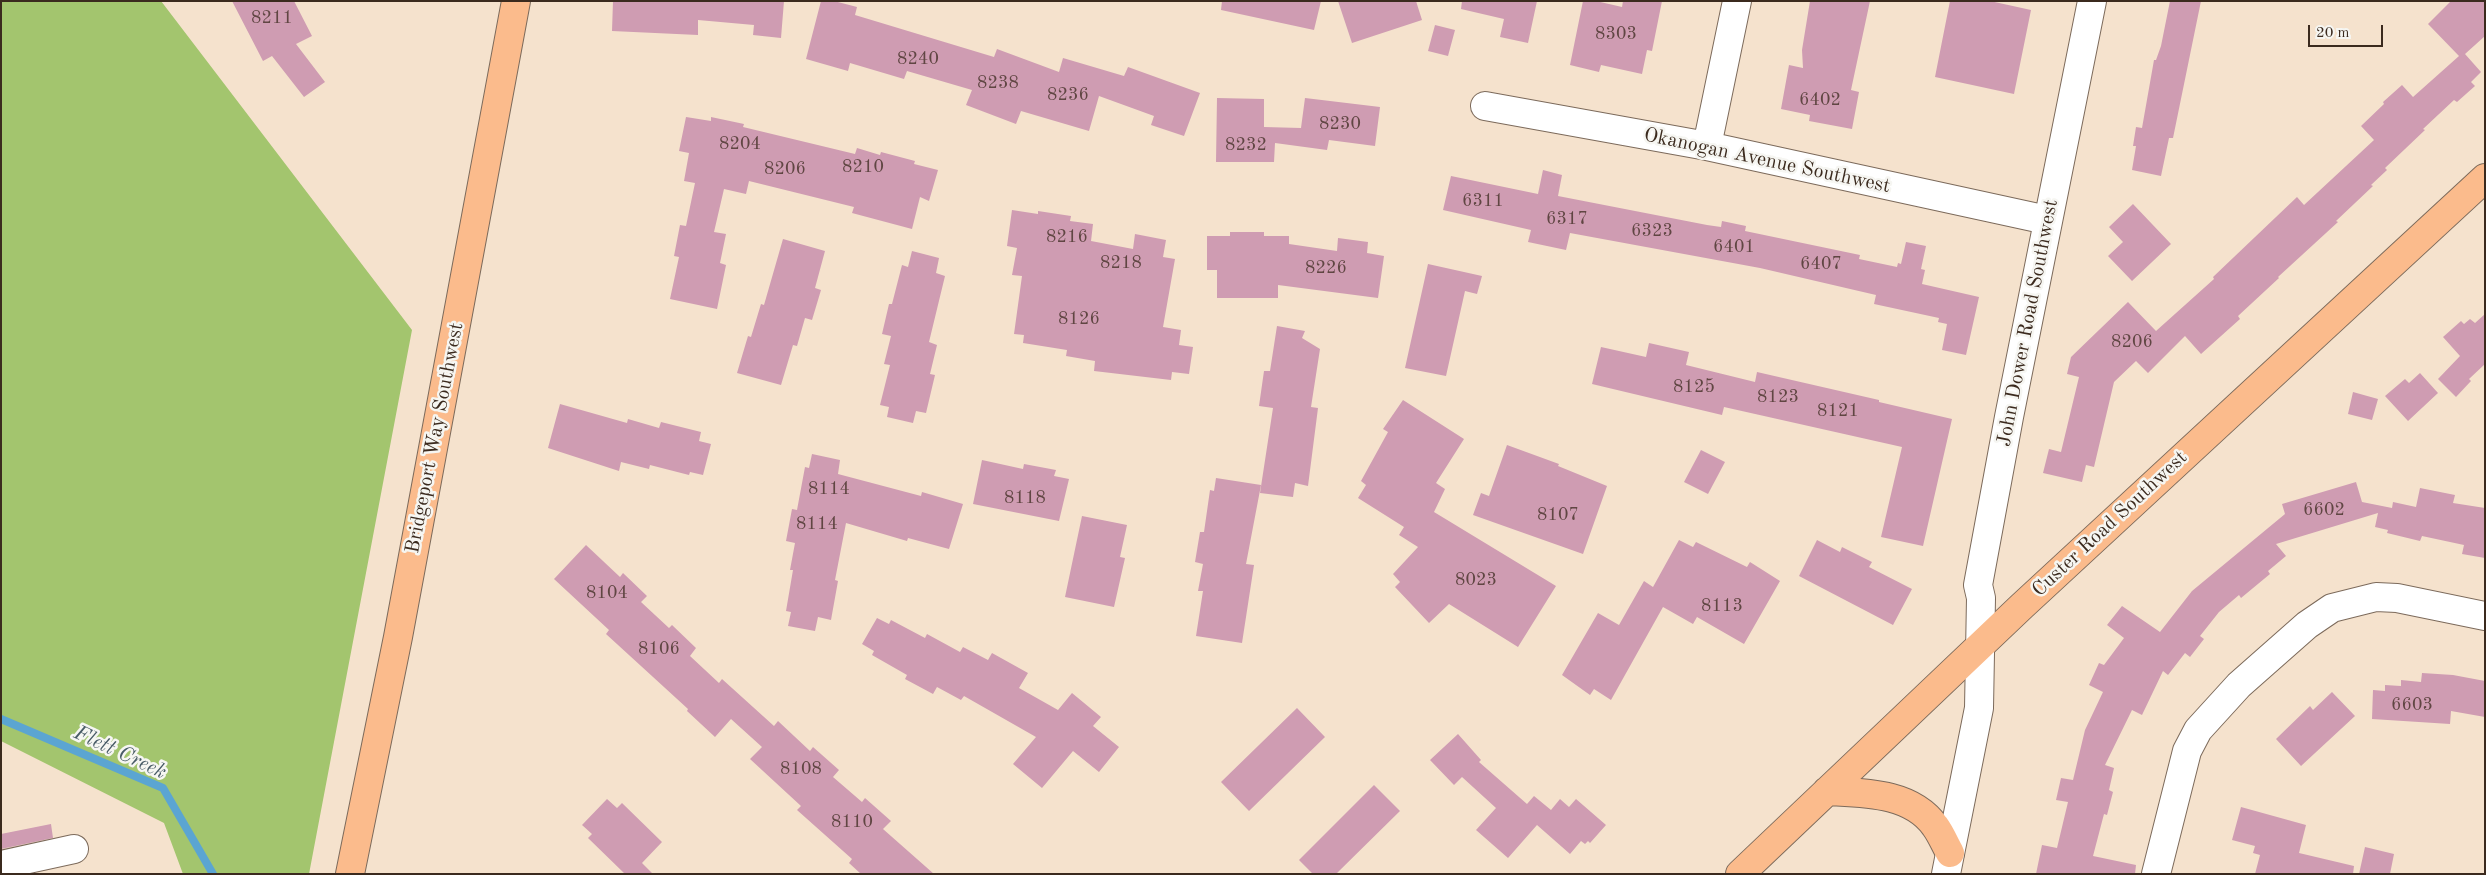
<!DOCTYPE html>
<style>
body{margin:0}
#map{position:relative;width:2486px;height:875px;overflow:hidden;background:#f5e2cd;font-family:"Old Standard TT",serif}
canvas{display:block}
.frame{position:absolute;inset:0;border:2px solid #3b2a1e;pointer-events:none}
.scale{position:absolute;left:2308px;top:25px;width:75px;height:22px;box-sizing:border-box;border:2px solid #3b2a1e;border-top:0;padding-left:6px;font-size:15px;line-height:18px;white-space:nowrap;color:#3b2a1e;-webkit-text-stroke:4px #f6f6f2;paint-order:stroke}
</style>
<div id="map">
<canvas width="2486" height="875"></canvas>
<div class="frame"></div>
<div class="scale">20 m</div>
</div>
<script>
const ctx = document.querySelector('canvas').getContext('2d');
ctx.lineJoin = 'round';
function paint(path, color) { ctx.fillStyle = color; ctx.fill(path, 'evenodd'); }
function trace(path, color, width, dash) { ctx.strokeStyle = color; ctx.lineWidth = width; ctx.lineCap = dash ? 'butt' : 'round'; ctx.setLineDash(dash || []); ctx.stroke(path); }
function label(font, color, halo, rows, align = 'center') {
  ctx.font = font + ' "Old Standard TT",serif'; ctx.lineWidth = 5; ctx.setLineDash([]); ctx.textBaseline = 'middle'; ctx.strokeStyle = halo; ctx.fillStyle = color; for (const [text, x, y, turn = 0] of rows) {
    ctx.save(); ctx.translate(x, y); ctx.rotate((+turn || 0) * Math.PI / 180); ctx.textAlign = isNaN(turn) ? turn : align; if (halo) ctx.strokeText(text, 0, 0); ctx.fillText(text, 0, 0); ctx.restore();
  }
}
const green = new Path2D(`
 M 1,1 L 161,1 L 412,330 L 309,874 L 183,874 L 164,823 L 1,741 Z`);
const stream = new Path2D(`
 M 1,719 L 163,788 L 213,874`);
const building = new Path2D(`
 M 232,1 L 294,1 L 312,36 L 296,44 L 325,82 L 304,97 L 272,56 L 263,61 Z
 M 613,1 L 784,1 L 781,38 L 753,35 L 754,25 L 698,20 L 698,35 L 612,31 Z
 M 821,1 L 834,1 L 857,7 L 855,15 L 994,57 L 997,49 L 1059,72 L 1063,58 L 1124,76 L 1128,67 L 1200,93 L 1184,136 L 1151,125 L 1154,116 L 1099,96 L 1089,131 L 1021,111 L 1016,124 L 966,105 L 972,90 L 907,71 L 904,79 L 850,63 L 848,71 L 806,59 Z
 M 1222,1 L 1321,1 L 1314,30 L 1221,10 Z
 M 1338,1 L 1416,1 L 1422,20 L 1352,43 Z
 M 1462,1 L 1537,1 L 1528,43 L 1500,37 L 1504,19 L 1461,9 Z
 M 1583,1 L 1596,1 L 1622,7 L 1623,1 L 1662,1 L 1652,51 L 1647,50 L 1642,74 L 1601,65 L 1599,72 L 1570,65 Z
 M 1810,1 L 1870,1 L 1851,90 L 1859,92 L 1852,129 L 1809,121 L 1810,115 L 1781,109 L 1789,65 L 1803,68 L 1802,50 Z
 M 1950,1 L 1990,1 L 2031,10 L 2014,94 L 1935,77 Z
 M 2170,1 L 2201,1 L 2173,138 L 2169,138 L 2161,176 L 2132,170 L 2136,146 L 2133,146 L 2136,127 L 2142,128 L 2154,60 L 2156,60 L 2161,46 Z
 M 2451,1 L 2485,1 L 2485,36 L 2465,54 L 2481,72 L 2471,82 L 2475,86 L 2457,102 L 2454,100 L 2423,129 L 2425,130 L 2385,168 L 2387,170 L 2371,185 L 2373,186 L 2336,221 L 2338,222 L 2278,277 L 2279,278 L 2238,316 L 2240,319 L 2201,354 L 2185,336 L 2148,373 L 2136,361 L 2114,382 L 2094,467 L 2086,465 L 2082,482 L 2043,473 L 2049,449 L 2061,452 L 2079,377 L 2067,374 L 2071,357 L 2128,302 L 2156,331 L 2214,279 L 2213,277 L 2297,197 L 2304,205 L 2374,140 L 2361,126 L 2384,104 L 2383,102 L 2402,85 L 2413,97 L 2459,56 L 2428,24 Z
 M 1435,25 L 1455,30 L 1448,56 L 1428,51 Z
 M 1217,98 L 1264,99 L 1264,127 L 1301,128 L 1305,98 L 1380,107 L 1375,146 L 1329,140 L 1327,150 L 1275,143 L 1274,162 L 1216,162 Z
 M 686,117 L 711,121 L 711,117 L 744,124 L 743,127 L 855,154 L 857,148 L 880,155 L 881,152 L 915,161 L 914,164 L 938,170 L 929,201 L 920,197 L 912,229 L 852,213 L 854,207 L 749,181 L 746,194 L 724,189 L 714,232 L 726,234 L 720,263 L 726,265 L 717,309 L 670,299 L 679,257 L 674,256 L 680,225 L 686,226 L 695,183 L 684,181 L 689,153 L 679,151 Z
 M 1543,170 L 1562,175 L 1558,196 L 1707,225 L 1721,227 L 1722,221 L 1746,226 L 1745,231 L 1860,255 L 1859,259 L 1897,267 L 1898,263 L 1901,264 L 1906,242 L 1926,246 L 1921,269 L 1925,270 L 1922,284 L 1979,297 L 1966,355 L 1942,350 L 1947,324 L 1938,322 L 1939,318 L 1874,304 L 1876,295 L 1760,268 L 1570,233 L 1566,250 L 1528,242 L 1531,230 L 1443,210 L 1451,176 L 1538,194 Z
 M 2133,204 L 2171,244 L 2132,281 L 2108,256 L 2123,242 L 2109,227 Z
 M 1012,210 L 1038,214 L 1038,211 L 1071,216 L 1070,221 L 1093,224 L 1091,241 L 1133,249 L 1135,234 L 1166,240 L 1163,257 L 1175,259 L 1163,327 L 1181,330 L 1179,345 L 1193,347 L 1189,374 L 1172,372 L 1171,380 L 1094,371 L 1095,361 L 1066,356 L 1067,350 L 1023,343 L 1024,335 L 1014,334 L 1022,276 L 1012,275 L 1017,248 L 1007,246 Z
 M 1230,232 L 1264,232 L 1264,236 L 1289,236 L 1289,244 L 1337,251 L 1338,238 L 1368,242 L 1367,253 L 1384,256 L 1378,298 L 1278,285 L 1278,298 L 1217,298 L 1217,270 L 1207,270 L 1207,236 L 1230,236 Z
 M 783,239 L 825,251 L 815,288 L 821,290 L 812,320 L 805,318 L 797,346 L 793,345 L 781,385 L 737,373 L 748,336 L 751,337 L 761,304 L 764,305 Z
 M 912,251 L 939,258 L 936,273 L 945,276 L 929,342 L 937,345 L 930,374 L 935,375 L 926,413 L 916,411 L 913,423 L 887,417 L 889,407 L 880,405 L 890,365 L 884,364 L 891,336 L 882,334 L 889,304 L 892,304 L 902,265 L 908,267 Z
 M 1428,264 L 1482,276 L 1477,294 L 1465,291 L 1446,376 L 1405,368 Z
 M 2485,314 L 2485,364 L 2469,379 L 2471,381 L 2456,397 L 2438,379 L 2460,356 L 2443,337 L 2461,321 L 2464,324 L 2470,319 L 2475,323 Z
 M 1277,326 L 1305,331 L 1302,338 L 1320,349 L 1311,407 L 1318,408 L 1308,486 L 1295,483 L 1293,497 L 1260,493 L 1273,408 L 1259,406 L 1264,371 L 1270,371 Z
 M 1649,343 L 1689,352 L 1686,365 L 1755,382 L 1757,372 L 1879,400 L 1879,402 L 1952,419 L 1923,546 L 1881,537 L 1902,447 L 1724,407 L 1722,415 L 1592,384 L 1601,347 L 1646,357 Z
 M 2420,373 L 2438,393 L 2408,421 L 2385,396 L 2405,379 L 2409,383 Z
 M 2353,392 L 2378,399 L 2372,420 L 2348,414 Z
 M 1403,400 L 1464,439 L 1436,483 L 1445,489 L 1434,512 L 1556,586 L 1518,647 L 1449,604 L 1429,623 L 1395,587 L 1400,582 L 1393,574 L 1418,547 L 1399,535 L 1404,527 L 1358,498 L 1366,485 L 1361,481 L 1388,432 L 1383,429 Z
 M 560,404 L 627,423 L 628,419 L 659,428 L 661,422 L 701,432 L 699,441 L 711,444 L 703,475 L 690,472 L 689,475 L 650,465 L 649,469 L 621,462 L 619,471 L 548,448 Z
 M 1507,445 L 1559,464 L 1558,466 L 1607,486 L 1583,554 L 1473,515 L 1481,493 L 1489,496 Z
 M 1701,450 L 1725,462 L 1708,494 L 1684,482 Z
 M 812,454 L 840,460 L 838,474 L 921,496 L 922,492 L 963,504 L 949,549 L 908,538 L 907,541 L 846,523 L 835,580 L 838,581 L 831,620 L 818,617 L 815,631 L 788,626 L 791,612 L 786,611 L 793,570 L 790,570 L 795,543 L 786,541 L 792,509 L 797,510 L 805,467 L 809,468 Z
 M 982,460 L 1023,469 L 1024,464 L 1056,470 L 1054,476 L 1069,479 L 1059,521 L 973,504 Z
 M 1216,478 L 1261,485 L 1246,564 L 1254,565 L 1242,643 L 1196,636 L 1203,591 L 1198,591 L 1203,564 L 1195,562 L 1200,532 L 1204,532 L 1210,490 L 1214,491 Z
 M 2356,482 L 2362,502 L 2392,508 L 2393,502 L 2416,507 L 2420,488 L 2455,495 L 2453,503 L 2485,508 L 2485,558 L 2462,554 L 2464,545 L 2422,536 L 2420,541 L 2387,533 L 2388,530 L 2375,527 L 2378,513 L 2276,544 L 2286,556 L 2268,571 L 2270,574 L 2241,598 L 2239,595 L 2219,612 L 2200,636 L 2204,639 L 2190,657 L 2185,653 L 2168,675 L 2163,671 L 2142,715 L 2132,710 L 2105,765 L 2114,768 L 2109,790 L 2113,792 L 2107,815 L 2104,814 L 2093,856 L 2136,865 L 2135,874 L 2036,874 L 2042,845 L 2057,848 L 2068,802 L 2056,800 L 2061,778 L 2073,780 L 2085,730 L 2103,692 L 2089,685 L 2099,663 L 2104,665 L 2124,638 L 2107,625 L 2122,606 L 2160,632 L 2192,591 L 2285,514 L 2282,504 Z
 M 1082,516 L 1127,525 L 1120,557 L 1125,558 L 1114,607 L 1065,597 Z
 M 1679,540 L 1693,547 L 1696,542 L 1747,567 L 1750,562 L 1780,581 L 1744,644 L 1697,617 L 1693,624 L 1663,607 L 1611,700 L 1594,689 L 1590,695 L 1562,675 L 1598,613 L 1619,625 L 1644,581 L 1653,587 Z
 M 1817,540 L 1840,552 L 1842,547 L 1872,562 L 1869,567 L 1912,589 L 1893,625 L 1799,576 Z
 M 586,545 L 620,577 L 623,573 L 647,596 L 641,602 L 669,628 L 672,625 L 696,648 L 690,656 L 719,683 L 722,679 L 774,726 L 778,721 L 810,751 L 813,747 L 839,770 L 833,777 L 862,802 L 865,798 L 891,821 L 883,829 L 934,874 L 861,874 L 849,863 L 852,859 L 797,810 L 801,806 L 750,759 L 762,747 L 731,719 L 715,737 L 687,711 L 688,709 L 606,634 L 609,630 L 554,579 Z
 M 877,618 L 889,624 L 891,620 L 925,638 L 927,634 L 960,652 L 963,647 L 988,660 L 992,653 L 1028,673 L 1019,688 L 1058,710 L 1072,693 L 1101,717 L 1093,726 L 1119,747 L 1099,772 L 1073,751 L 1042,788 L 1013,764 L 1036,737 L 964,696 L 961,700 L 937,687 L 933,694 L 905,679 L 907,675 L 872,655 L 874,651 L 862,644 Z
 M 2422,673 L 2453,675 L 2485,681 L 2485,717 L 2451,711 L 2450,724 L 2372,719 L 2373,690 L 2385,691 L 2385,685 L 2401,686 L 2401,680 L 2421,682 Z
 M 2332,692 L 2355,716 L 2301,766 L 2276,739 L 2310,706 L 2313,710 Z
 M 1297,708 L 1325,737 L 1249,811 L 1221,782 Z
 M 1458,734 L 1481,760 L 1479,762 L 1527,804 L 1534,796 L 1551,810 L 1560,799 L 1569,807 L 1576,799 L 1606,825 L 1590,843 L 1588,841 L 1585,844 L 1581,841 L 1570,854 L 1537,825 L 1508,858 L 1476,830 L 1496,808 L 1462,777 L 1454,785 L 1430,760 Z
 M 1374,785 L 1400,811 L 1336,874 L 1313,874 L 1299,860 Z
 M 607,799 L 617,808 L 622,803 L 662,842 L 642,863 L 653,874 L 625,874 L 588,838 L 592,834 L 582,825 Z
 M 2241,807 L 2306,825 L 2299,853 L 2354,866 L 2353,874 L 2255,874 L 2260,855 L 2253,853 L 2255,846 L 2232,840 Z
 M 51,824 L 53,838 L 1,849 L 1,834 Z
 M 2365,847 L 2394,854 L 2390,874 L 2359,874 Z`);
const minor = new Path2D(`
 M 1485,106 L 1707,146 L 2047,220
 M 1707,146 L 1737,1
 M 1,865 L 74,849
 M 2156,874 L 2187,751 L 2198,730 L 2239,685 L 2307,625 L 2332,608 L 2376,597 L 2397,598 L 2485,616`);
const tertiary = new Path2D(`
 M 1946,874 L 1979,708 L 1981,598 L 1978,585 L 2009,417 L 2092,1`);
const primary = new Path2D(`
 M 1827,791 C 1863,793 1911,792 1935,826 C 1941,834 1945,844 1950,853
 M 350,874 L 398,637 L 516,1
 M 1740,874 L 2022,606 L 2485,178`);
const numberNames = [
 ["8211",272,18],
 ["8303",1616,34],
 ["8240",918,59],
 ["8238",998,83],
 ["8236",1068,95],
 ["6402",1820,100],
 ["8230",1340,124],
 ["8204",740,144],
 ["8232",1246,145],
 ["8210",863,167],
 ["8206",785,169],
 ["6311",1483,201],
 ["6317",1567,219],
 ["6323",1652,231],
 ["8216",1067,237],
 ["6401",1734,247],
 ["8218",1121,263],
 ["6407",1821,264],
 ["8226",1326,268],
 ["8126",1079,319],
 ["8206",2132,342],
 ["8125",1694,387],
 ["8123",1778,397],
 ["8121",1838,411],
 ["8114",829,489],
 ["8118",1025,498],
 ["6602",2324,510],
 ["8107",1558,515],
 ["8114",817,524],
 ["8023",1476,580],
 ["8104",607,593],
 ["8113",1722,606],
 ["8106",659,649],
 ["6603",2412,705],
 ["8108",801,769],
 ["8110",852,822]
];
const streetNames = [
 ["Okanogan Avenue Southwest",1767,161,12],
 ["John Dower Road Southwest",2028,323,-79],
 ["Bridgeport Way Southwest",435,438,-79],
 ["Custer Road Southwest",2110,524,-43]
];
const waterNames = [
 ["Flett Creek",120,753,25]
];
paint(green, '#a3c56e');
trace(stream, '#5ba5d2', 8);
paint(building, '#cf9cb2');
trace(minor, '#7c6a5b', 30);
trace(tertiary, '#7c6a5b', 30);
trace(primary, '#7c6a5b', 30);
trace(minor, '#fff', 28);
trace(tertiary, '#fff', 28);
trace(primary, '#fbbb8c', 28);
label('18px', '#604643', null, numberNames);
label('20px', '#3b2a1e', '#f6f6f2', streetNames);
label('italic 21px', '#485b66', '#f6f6f2', waterNames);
</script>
